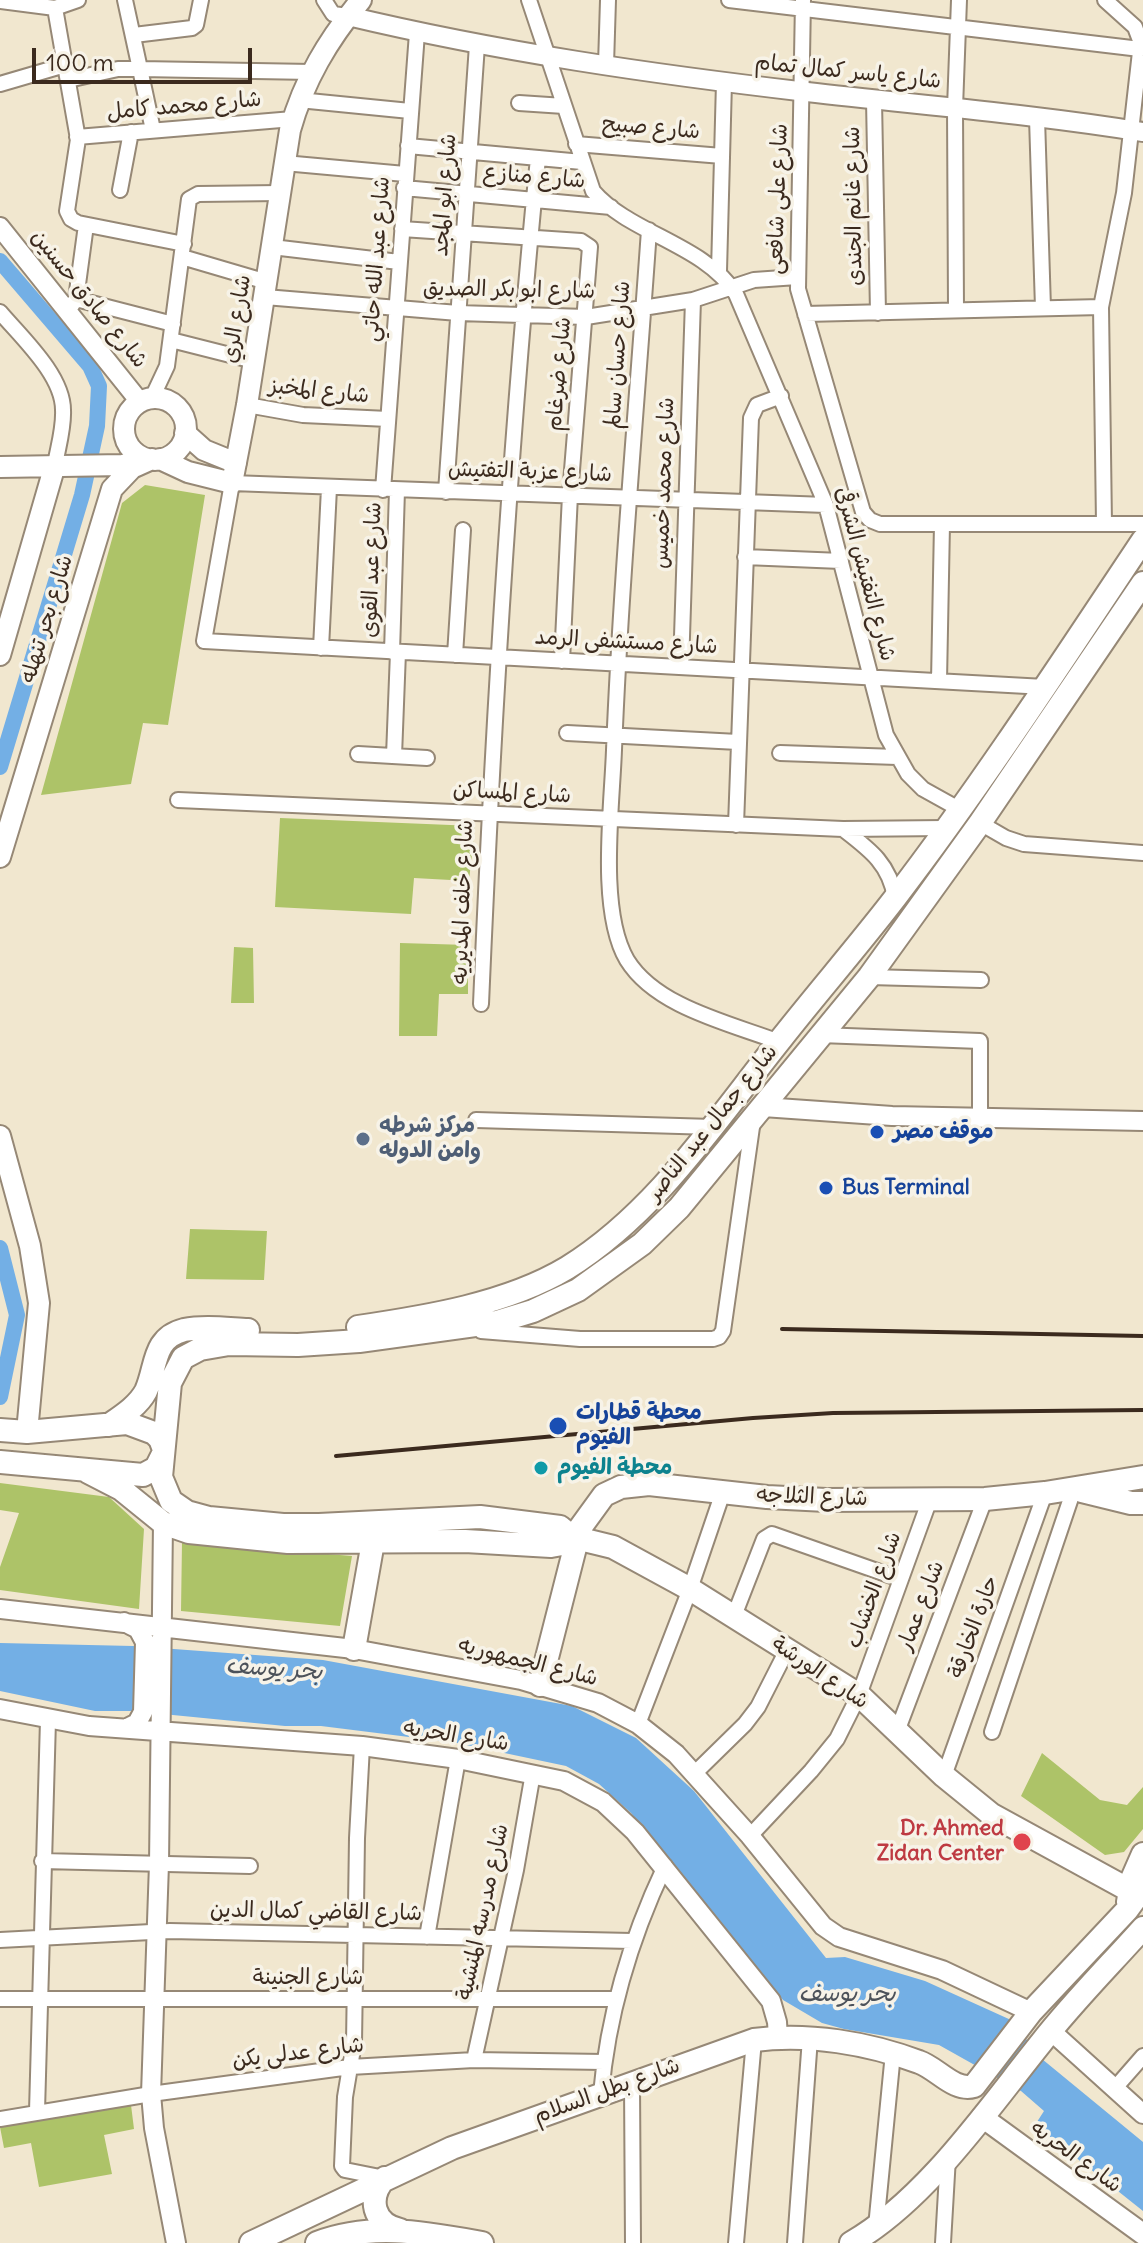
<!DOCTYPE html>
<meta charset="utf-8">
<style>
body{margin:0}
#map{position:relative;width:1143px;height:2243px;overflow:hidden;background:#f1e7cf;font-family:Delius,sans-serif}
canvas{display:block}
.scale{position:absolute;left:32px;top:48px;width:220px;height:36px;box-sizing:border-box;border:4px solid #3b2a1e;border-top:0;padding-left:10px;font-size:24px;line-height:28px;white-space:nowrap;color:#3b2a1e;-webkit-text-stroke:6px #f7f3e8;paint-order:stroke}
</style>
<div id="map">
<canvas width="1143" height="2243"></canvas>
<div class="scale">100 m</div>
</div>
<script>
const ctx = document.querySelector('canvas').getContext('2d');
ctx.lineJoin = 'round';
function paint(path, color) { ctx.fillStyle = color; ctx.fill(path, 'evenodd'); }
function trace(path, color, width, dash) { ctx.strokeStyle = color; ctx.lineWidth = width; ctx.lineCap = dash ? 'butt' : 'round'; ctx.setLineDash(dash || []); ctx.stroke(path); }
function label(font, color, halo, rows, align = 'center') {
  ctx.font = font + ' Delius,"Playpen Sans Arabic",sans-serif'; ctx.lineWidth = 7; ctx.setLineDash([]); ctx.textBaseline = 'middle'; ctx.strokeStyle = halo; ctx.fillStyle = color; for (const [text, x, y, turn = 0] of rows) {
    ctx.save(); ctx.translate(x, y); ctx.rotate((+turn || 0) * Math.PI / 180); ctx.textAlign = isNaN(turn) ? turn : align; if (halo) ctx.strokeText(text, 0, 0); ctx.fillText(text, 0, 0); ctx.restore();
  }
}
const green = new Path2D(`
 M 145,485 L 205,495 L 168,725 L 143,723 L 131,784 L 41,795 L 122,503 Z
 M 280,818 L 475,826 L 469,881 L 414,878 L 411,914 L 275,907 Z
 M 400,943 L 468,945 L 468,994 L 439,994 L 437,1036 L 399,1036 Z
 M 234,947 L 253,948 L 254,1003 L 231,1003 Z
 M 190,1229 L 267,1231 L 264,1280 L 186,1279 Z
 M 0,1483 L 109,1497 L 144,1529 L 139,1609 L 0,1590 L 0,1567 L 19,1513 L 0,1510 Z
 M 182,1542 L 352,1556 L 340,1626 L 181,1611 Z
 M 1042,1753 L 1100,1800 L 1127,1805 L 1143,1787 L 1143,1829 L 1124,1852 L 1105,1855 L 1021,1796 Z
 M 131,2105 L 134,2129 L 104,2135 L 112,2174 L 39,2187 L 31,2143 L 4,2148 L 0,2127 Z`);
const water = new Path2D(`
 M 0,1643 L 133,1646 L 323,1660 L 572,1706 L 636,1738 L 694,1791 L 826,1958 L 845,1957 L 925,1981 L 1011,2020 L 1042,2059 L 1143,2142 L 1143,2211 L 1035,2125 L 1044,2111 L 1021,2091 L 939,2045 L 844,2029 L 822,2023 L 783,2000 L 687,1884 L 631,1813 L 599,1784 L 566,1766 L 457,1743 L 321,1726 L 285,1726 L 132,1711 L 95,1711 L 0,1691 Z`);
const canal = new Path2D(`
 M 0,261 L 90,366 L 99,386 L 97,426 L 82,495 L 0,767
 M 0,1248 L 17,1315 L 0,1397`);
const minor = new Path2D(`
 M 78,0 L 55,8 L 78,139 L 67,211 L 71,219 L 78,223 L 184,244
 M 125,0 L 140,69 L 312,72
 M 324,0 L 333,14 L 348,16
 M 529,0 L 593,191 C 630,234 704,244 736,294 L 826,505 L 886,735 L 908,774 L 923,789 L 959,809
 M 729,0 L 1140,49
 M 803,0 L 798,289 L 863,512 L 870,520 L 880,524 L 1143,524
 M 0,1 L 55,8
 M 134,35 L 192,28 L 196,25 L 201,0
 M 606,65 L 608,0
 M 68,80 L 118,69 L 140,69 L 153,130
 M 0,84 L 65,65
 M 299,100 L 410,111
 M 874,100 L 878,313
 M 519,103 L 564,106
 M 1037,118 L 1043,308
 M 77,137 L 293,119
 M 576,144 L 722,156
 M 408,146 L 582,162
 M 284,163 L 405,174
 M 404,188 L 611,207
 M 120,190 L 131,132
 M 402,229 L 581,241 L 590,247 L 570,495 L 562,661
 M 649,230 C 637,403 621,577 614,750 C 612,807 598,911 627,960 C 656,1007 729,1023 779,1042
 M 272,247 L 399,262
 M 182,257 L 267,282
 M 719,271 L 724,82
 M 265,297 L 458,313 L 586,317 L 693,300 L 754,280 L 797,277
 M 76,299 L 173,324
 M 72,305 L 76,299 L 86,225
 M 956,310 L 955,108 L 959,0
 M 0,312 C 21,337 63,375 63,410 C 64,428 58,447 55,465
 M 805,314 L 1101,307
 M 171,340 L 254,361
 M 152,398 L 167,366 L 189,199 L 198,194 L 280,193
 M 247,405 L 303,415 L 388,419
 M 383,490 L 417,33
 M 446,492 L 477,45
 M 826,505 L 232,483 L 204,641 L 1045,687
 M 1104,524 L 1101,307 L 1124,193 L 1141,43 L 1135,27 L 1105,0
 M 745,557 L 841,561
 M 321,648 L 329,488
 M 392,652 L 397,490
 M 455,655 L 463,530
 M 681,667 L 693,300
 M 939,681 L 942,524
 M 567,733 L 738,742
 M 780,753 L 897,757
 M 358,754 L 427,758
 M 394,756 L 398,652
 M 178,800 L 843,829 L 945,828
 M 980,823 L 1006,838 L 1024,844 L 1143,853
 M 736,825 L 751,418 L 757,405 L 781,396
 M 843,829 C 869,849 890,864 895,898
 M 869,977 L 981,980
 M 481,1004 C 493,721 510,439 538,158
 M 820,1035 L 980,1041 L 980,1118
 M 476,1120 L 713,1127
 M 481,1331 L 580,1339 L 713,1339 L 719,1337 L 723,1331 L 753,1120
 M 734,1616 L 764,1539 L 772,1534 L 900,1579
 M 638,1724 L 690,1589 L 723,1492
 M 898,1729 L 985,1499
 M 992,1732 L 1074,1489
 M 362,1746 L 357,1838 L 354,2043 L 345,2097 L 342,2166 L 345,2170 L 385,2178
 M 695,1773 L 745,1724 L 758,1707 L 787,1650
 M 944,1776 L 1045,1493
 M 750,1836 L 811,1771 L 837,1739 L 859,1695 L 930,1499
 M 42,1861 L 250,1866
 M 427,1937 L 458,1759
 M 0,1940 L 170,1931 L 632,1941
 M 0,1999 L 615,1999
 M 474,2060 L 516,1870 L 533,1773
 M 632,2083 L 633,2243
 M 1115,2088 L 1143,2056
 M 601,2094 C 608,2013 630,1940 665,1866
 M 37,2111 L 48,1720
 M 0,2119 L 151,2094 L 350,2067 L 474,2060 L 604,2062
 M 876,2227 L 893,2053
 M 736,2243 L 754,2040
 M 795,2243 L 810,2038
 M 943,2243 L 948,2157`);
const tertiary = new Path2D(`
 M 348,16 C 499,52 652,74 807,92 C 919,105 1032,114 1143,132
 M 0,227 L 140,402
 M 763,1107 L 892,1116 L 1143,1121
 M 163,1523 L 159,1864 L 151,2094 L 154,2128 L 176,2243
 M 0,1609 L 354,1649 L 521,1680 L 598,1703 L 638,1724 L 676,1754 L 750,1836 L 823,1926 L 839,1937 L 942,1970 L 1031,2012
 M 124,1622 L 138,1629 L 145,1642 L 143,1712 L 137,1723 L 127,1728
 M 0,1709 L 89,1726 L 362,1746 L 458,1759 L 564,1781 L 603,1802 L 635,1832 L 771,2001 L 777,2022 L 778,2037
 M 1051,2031 L 1143,2114`);
const secondary = new Path2D(`
 M124 429a31 31 0 1 1 62 0a31 31 0 1 1-62 0Z
 M 185,433 L 204,450 L 236,463
 M 160,459 L 188,472 L 232,483 L 247,405 L 290,130 C 304,80 328,40 361,0
 M 0,467 L 123,465 L 139,461
 M 0,655 L 55,465
 M 0,857 L 112,489 L 132,468 L 152,459
 M 0,1136 L 30,1246 L 39,1303 L 27,1432
 M 982,2117 L 1143,2234`);
const primary = new Path2D(`
 M 358,1327 C 426,1317 507,1304 567,1268 C 656,1213 716,1120 781,1039 C 818,992 858,946 895,898 C 983,783 1063,660 1143,540
 M 109,1425 C 122,1416 138,1406 146,1391 C 157,1367 152,1338 184,1330 C 204,1326 227,1329 248,1330
 M 0,1430 L 27,1432 L 127,1423 L 154,1433 L 160,1439 L 163,1447
 M 0,1462 L 143,1475 L 156,1468 L 162,1456
 M 88,1472 L 121,1489 L 163,1523 L 189,1532 L 288,1542 L 465,1541 L 551,1546 L 562,1544 L 572,1537
 M 1082,1491 L 1131,1503 L 1143,1503
 M 354,1649 L 373,1542
 M 540,1685 L 580,1528 L 604,1495 L 621,1487 L 649,1484 L 767,1497 L 826,1500 L 985,1499 L 1045,1493 L 1143,1477
 M 1129,1890 L 992,1815 L 944,1776 L 859,1695 L 690,1589 L 613,1547 L 572,1537 L 560,1527 L 480,1517 L 319,1525 L 283,1525 L 209,1518 L 187,1512 L 171,1501 L 161,1477 L 170,1383 L 183,1358 L 200,1349 L 229,1344 L 298,1345 L 359,1341 L 497,1322 L 533,1311 L 578,1290 L 642,1244 L 679,1208 L 869,977 L 980,823 L 1143,583
 M 1128,1902 L 1132,1879 L 1143,1854
 M 385,2178 C 367,2198 373,2224 400,2230
 M 251,2243 L 452,2148 L 754,2040 C 809,2033 868,2043 919,2062 C 937,2068 954,2092 974,2086 L 1031,2012 L 1127,1910 L 1143,1888
 M 317,2243 C 372,2222 426,2233 482,2243
 M 851,2243 C 926,2200 987,2110 1041,2043 C 1072,2003 1109,1966 1143,1928`);
const rail = new Path2D(`
 M 782,1329 L 1143,1336
 M 336,1456 L 753,1418 L 833,1413 L 1143,1410`);
const markers = [
 [877,1132,8,"#1a4fb4"],
 [363,1139,8,"#5c6f8a"],
 [826,1188,8,"#1a4fb4"],
 [558,1426,10,"#1a4fb4"],
 [541,1468,8,"#0f9aa8"],
 [1022,1842,10,"#e0444e"]
];
const streetNames = [
 ["شارع ياسر كمال تمام",848,72,6],
 ["شارع محمد كامل",184,106,-5],
 ["شارع صبيح",651,128,5],
 ["شارع منازع",534,177,5],
 ["شارع ابو المجد",445,195,-86],
 ["شارع على شافعى",778,199,-88],
 ["شارع غانم الجندى",854,206,-91],
 ["شارع عبد الله حاتي",377,259,-86],
 ["شارع ابو بكر الصديق",509,290,1],
 ["شارع صادق حسنين",89,299,51],
 ["شارع الري",237,319,-81],
 ["شارع حسان سالم",618,355,-86],
 ["شارع ضرغام",559,374,-85],
 ["شارع المخبز",319,391,6],
 ["شارع عزبة التفتيش",530,472,2],
 ["شارع محمد خميس",664,483,-88],
 ["شارع عبد القوى",372,570,-88],
 ["شارع التفتيش الشرقى",865,574,75],
 ["شارع بحر تنهله",47,619,-73],
 ["شارع مستشفى الرمد",626,642,3],
 ["شارع المساكن",512,793,3],
 ["شارع خلف المديريه",463,902,-88],
 ["شارع جمال عبد الناصر",712,1123,-51],
 ["شارع الثلاجه",812,1497,2],
 ["شارع الخشاب",874,1590,-70],
 ["شارع عمار",921,1606,-69],
 ["حارة الخارقة",974,1627,-70],
 ["شارع الجمهوريه",528,1662,14],
 ["شارع الورشة",820,1673,34],
 ["شارع الحريه",456,1736,9],
 ["شارع القاضي كمال الدين",316,1912,1],
 ["شارع مدرسه المنشية",483,1912,-78],
 ["شارع الجنينة",308,1978],
 ["شارع عدلى يكن",298,2053,-7],
 ["شارع بطل السلام",607,2091,-20],
 ["شارع الحريه",1076,2157,36]
];
const serviceNames = [
 ["مركز شرطه",379,1126],
 ["وامن الدوله",379,1151]
];
const transitNames = [
 ["موقف مصر",893,1132],
 ["Bus Terminal",842,1188],
 ["محطة قطارات",576,1413],
 ["الفيوم",576,1438]
];
const cultureNames = [
 ["محطة الفيوم",557,1468]
];
const healthNames = [
 ["Dr. Ahmed",1004,1829],
 ["Zidan Center",1004,1854]
];
const waterNames = [
 ["بحر يوسف",274,1669,4],
 ["بحر يوسف",847,1994]
];
paint(green, '#adc368');
paint(water, '#73afe5');
trace(canal, '#73afe5', 16);
trace(minor, '#968876', 18);
trace(tertiary, '#968876', 22);
trace(secondary, '#968876', 24);
trace(primary, '#968876', 26);
trace(minor, '#fff', 14);
trace(tertiary, '#fff', 18);
trace(secondary, '#fff', 20);
trace(primary, '#fff', 22);
trace(rail, '#3b2a1e', 4);
for (const [x, y, r, color] of markers) { const dot = new Path2D(); dot.arc(x, y, r, 0, 2 * Math.PI); ctx.fillStyle = color; ctx.fill(dot); trace(dot, '#f7f3e8', 3); }
label('22px', '#3b2a1e', '#f7f3e8', streetNames);
label('bold 22px', '#4e5e75', '#f7f3e8', serviceNames, 'left');
label('bold 22px', '#164399', '#f7f3e8', transitNames, 'left');
label('bold 22px', '#0d838f', '#f7f3e8', cultureNames, 'left');
label('bold 22px', '#be3a42', '#f7f3e8', healthNames, 'right');
label('italic 24px', '#4c525a', '#f7f3e8', waterNames);
</script>
